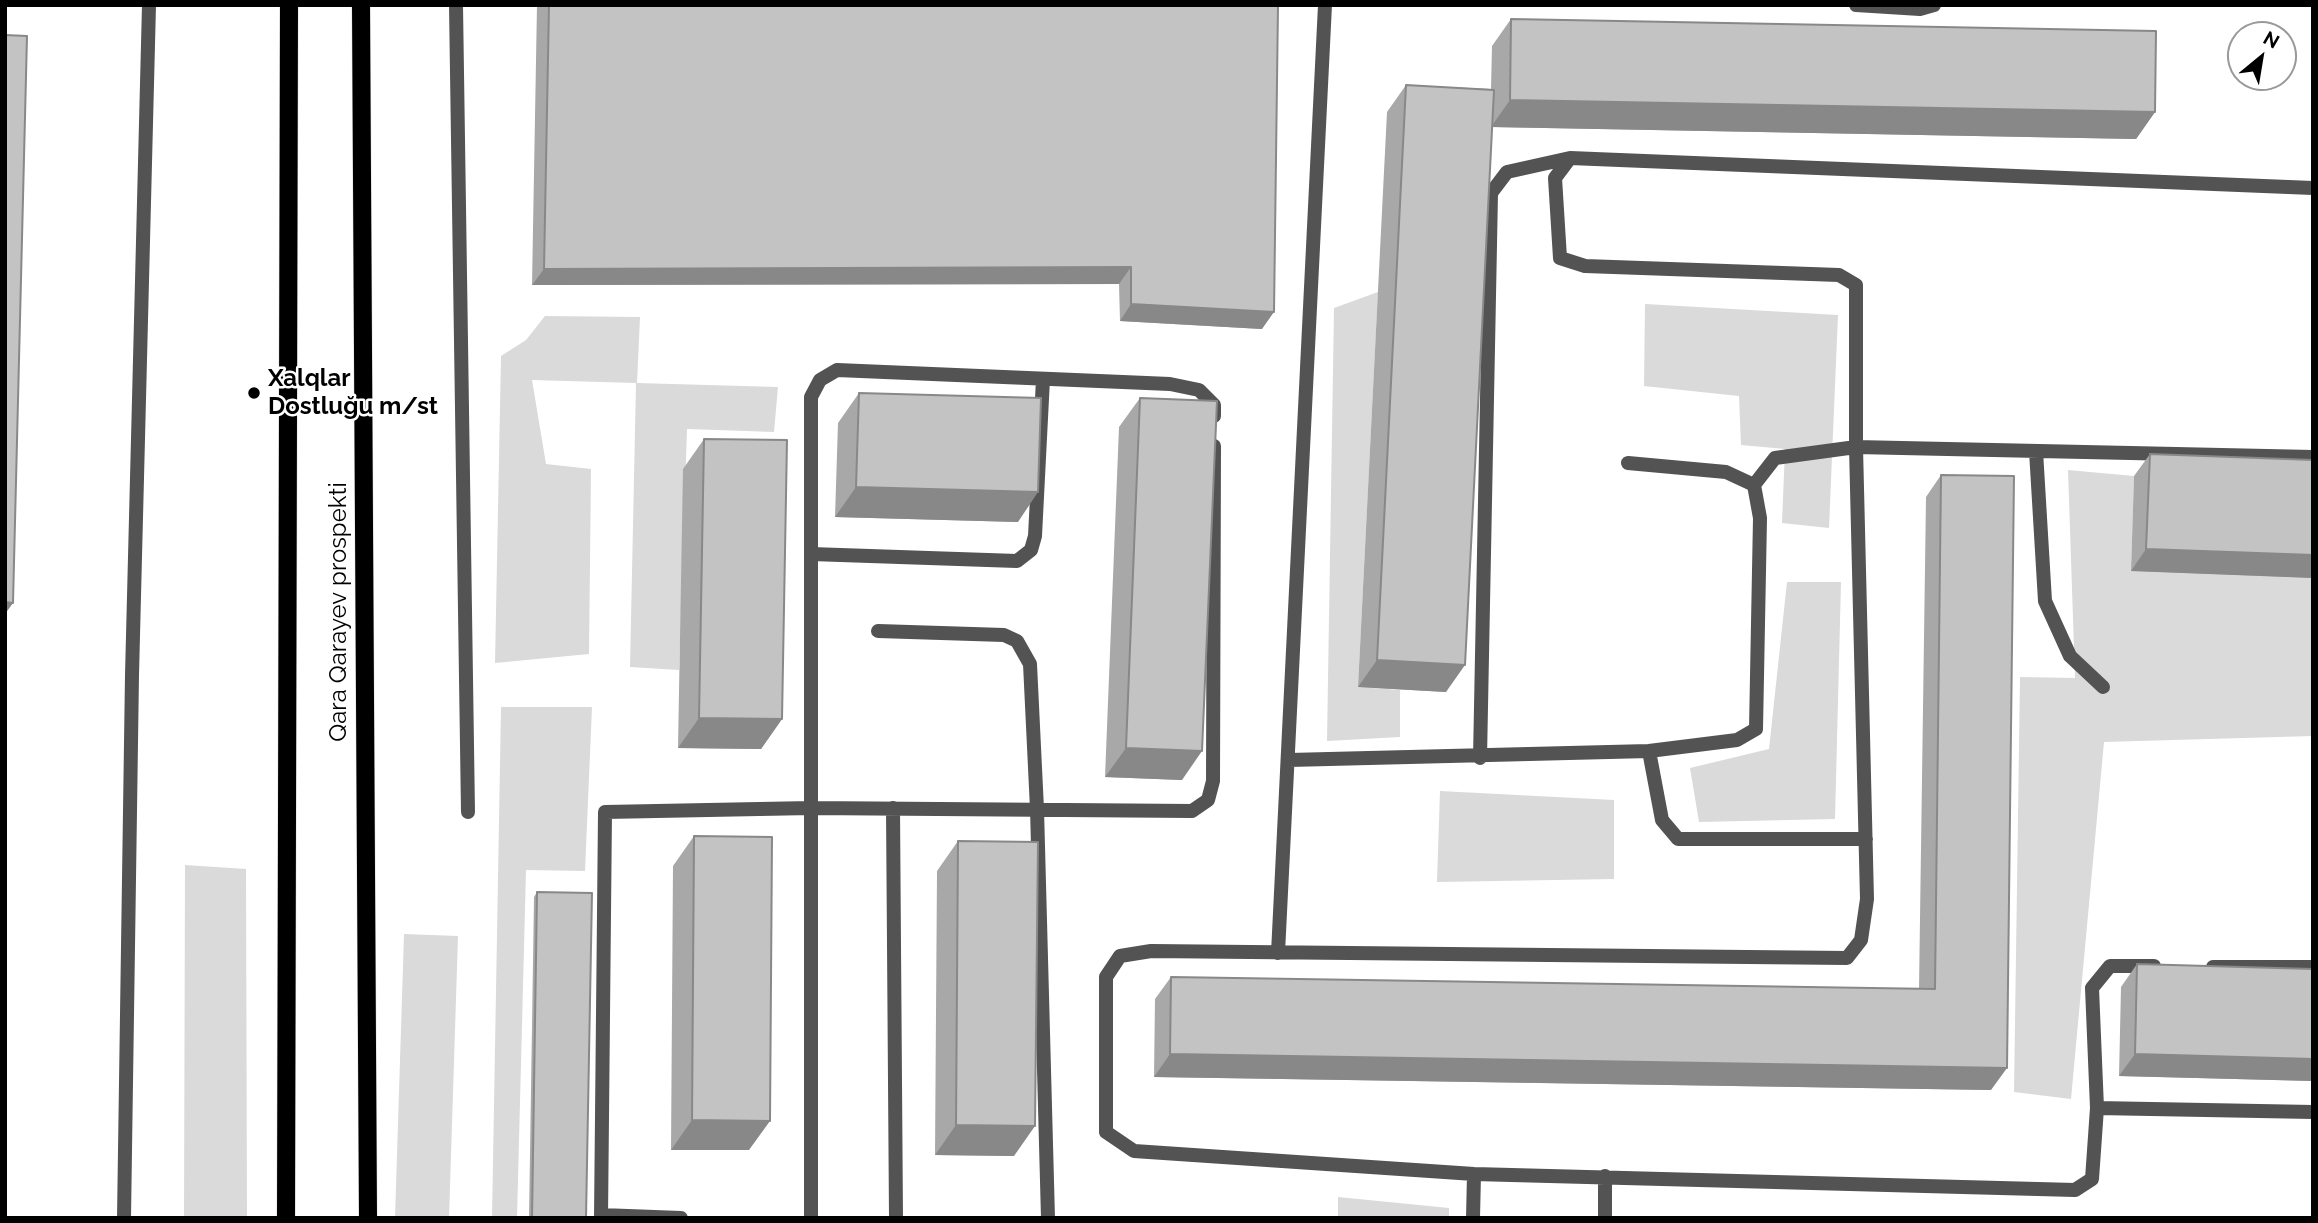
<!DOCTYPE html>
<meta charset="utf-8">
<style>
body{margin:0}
#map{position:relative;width:2318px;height:1223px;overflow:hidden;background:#fff;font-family:Raleway,sans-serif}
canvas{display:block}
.frame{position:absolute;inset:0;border:7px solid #000;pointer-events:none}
.north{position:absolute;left:2227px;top:21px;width:70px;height:70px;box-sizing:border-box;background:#fff;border:2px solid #999;border-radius:50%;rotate:30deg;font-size:19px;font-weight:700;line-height:28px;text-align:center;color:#000}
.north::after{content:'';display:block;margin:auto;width:24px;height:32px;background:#000;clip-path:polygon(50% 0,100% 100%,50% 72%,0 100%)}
</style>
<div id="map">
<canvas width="2318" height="1223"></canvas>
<div class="frame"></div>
<div class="north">N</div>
</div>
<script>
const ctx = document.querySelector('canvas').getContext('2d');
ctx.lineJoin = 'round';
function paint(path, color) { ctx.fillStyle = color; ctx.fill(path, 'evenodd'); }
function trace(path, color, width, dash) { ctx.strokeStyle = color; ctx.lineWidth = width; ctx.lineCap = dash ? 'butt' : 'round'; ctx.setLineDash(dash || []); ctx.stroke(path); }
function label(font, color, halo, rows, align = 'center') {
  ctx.font = font + ' Raleway,sans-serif'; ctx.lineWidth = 5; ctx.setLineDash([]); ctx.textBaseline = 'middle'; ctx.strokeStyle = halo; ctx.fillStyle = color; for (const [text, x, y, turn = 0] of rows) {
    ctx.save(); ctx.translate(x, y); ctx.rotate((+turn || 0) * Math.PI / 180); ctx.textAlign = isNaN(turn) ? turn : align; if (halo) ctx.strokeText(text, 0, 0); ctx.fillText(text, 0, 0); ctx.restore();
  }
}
const green = new Path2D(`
 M 1378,292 L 1358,687 L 1400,690 L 1400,737 L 1327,741 L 1334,308 Z
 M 1645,304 L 1838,315 L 1829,528 L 1782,523 L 1785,449 L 1741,445 L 1739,396 L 1644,386 Z
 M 545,316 L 640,317 L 637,383 L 778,387 L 774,432 L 687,429 L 679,670 L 630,667 L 636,383 L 532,380 L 546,464 L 591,469 L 589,654 L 495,663 L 501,356 L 526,340 Z
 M 2068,470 L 2134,476 L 2131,571 L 2313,578 L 2313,736 L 2104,742 L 2071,1099 L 2014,1092 L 2020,677 L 2075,678 Z
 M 1787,582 L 1841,582 L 1835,819 L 1699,822 L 1690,768 L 1769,749 Z
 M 501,707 L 592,707 L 585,871 L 526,870 L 517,1218 L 492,1218 Z
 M 1440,791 L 1614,800 L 1614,879 L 1437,882 Z
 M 185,865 L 246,869 L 247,1218 L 184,1218 Z
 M 404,934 L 458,936 L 449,1218 L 395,1218 Z
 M 1338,1197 L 1449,1208 L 1449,1218 L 1338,1218 Z`);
const lane = new Path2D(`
 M 456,5 L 468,812
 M 1856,5 L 1920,9 L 1934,5
 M 2036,451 L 2045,601 L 2070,656 L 2103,687
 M 1628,463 L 1726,472 L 1754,485 L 1760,518 L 1756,729 L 1737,740 L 1649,751
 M 1754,485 L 1775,458 L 1856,447 L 2313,457
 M 811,554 L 1017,561 L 1031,550 L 1035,536 L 1043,379
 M 878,631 L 1004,635 L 1017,641 L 1030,664 L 1037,809 L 1048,1218
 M 1480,758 L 1491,193 L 1507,172 L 1570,158
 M 1289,760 L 1649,751 L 1662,820 L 1678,839 L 1866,839
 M 893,808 L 896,1218
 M 1278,953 L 1325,5
 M 2154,966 L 2110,966 L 2092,988 L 2097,1108 L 2092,1179 L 2075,1190 L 1474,1174 L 1134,1151 L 1106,1132 L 1106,977 L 1120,956 L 1151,951 L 1847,958 L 1861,940 L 1867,899 L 1856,447 L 1856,285 L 1839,275 L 1585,266 L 1560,258 L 1555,178 L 1570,158 L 2313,188
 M 2213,967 L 2313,967
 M 2097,1108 L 2313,1112
 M 1605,1176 L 1605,1218
 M 601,1215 L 681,1218
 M 601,1218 L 605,812 L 811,808 L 1192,811 L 1208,800 L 1213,781 L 1214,446
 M 811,1218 L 811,397 L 820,380 L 837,370 L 1170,384 L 1199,390 L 1214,405 L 1214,416
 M 1473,1218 L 1474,1174`);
const street = new Path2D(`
 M 124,1218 L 132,675 L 149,5`);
const primary = new Path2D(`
 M 361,5 L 368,1218
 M 286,1218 L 289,5`);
const wall = new Path2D(`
 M 537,5 L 1278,5 L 1262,329 L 1120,321 L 1119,284 L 532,285 Z
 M 1511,19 L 2155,112 L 2136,139 L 1492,127 L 1446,692 L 1358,687 L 1387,112 L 1406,85 L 1491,89 L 1492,46 Z
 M 859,393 L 1018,522 L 835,517 L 838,423 Z
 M 1140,398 L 1182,780 L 1105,777 L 1119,427 Z
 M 704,439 L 782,719 L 761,749 L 678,748 L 683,469 Z
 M 2150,454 L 2313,460 L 2313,578 L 2131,571 L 2134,476 Z
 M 1941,475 L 1991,1090 L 1154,1077 L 1155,999 L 1171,977 L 1919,989 L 1926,497 Z
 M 694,836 L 749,1150 L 671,1150 L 673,866 Z
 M 958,841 L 1014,1156 L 935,1155 L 937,871 Z
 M 537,892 L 586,1218 L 529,1218 L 534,897 Z
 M 2137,964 L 2313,969 L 2313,1081 L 2119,1076 L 2121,987 Z`);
const shadedWall = new Path2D(`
 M 1510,100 L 2155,112 L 2136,139 L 1491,127 Z
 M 1131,267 L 1119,284 L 532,285 L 544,269 Z
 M 1131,304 L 1274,312 L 1262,329 L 1120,321 Z
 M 856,487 L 1038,492 L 1018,522 L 835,517 Z
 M 2146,549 L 2313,555 L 2313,578 L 2131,571 Z
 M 5,602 L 13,603 L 5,614 Z
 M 1377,660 L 1465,665 L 1446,692 L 1358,687 Z
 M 699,718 L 782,719 L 761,749 L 678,748 Z
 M 1126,748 L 1202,751 L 1182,780 L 1105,777 Z
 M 1170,1054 L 2007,1068 L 1991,1090 L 1154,1077 Z
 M 2135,1054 L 2313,1059 L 2313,1081 L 2119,1076 Z
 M 692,1120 L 770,1121 L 749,1150 L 671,1150 Z
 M 956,1125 L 1035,1126 L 1014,1156 L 935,1155 Z`);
const building = new Path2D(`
 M 549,5 L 1278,5 L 1274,312 L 1131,304 L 1131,267 L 544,269 Z
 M 1511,19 L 2156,31 L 2155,112 L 1510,100 Z
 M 5,35 L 27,36 L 13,603 L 5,602 Z
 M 1406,85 L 1494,90 L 1465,665 L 1377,660 Z
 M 859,393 L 1041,398 L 1038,492 L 856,487 Z
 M 1140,398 L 1217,401 L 1202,751 L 1126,748 Z
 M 704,439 L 787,440 L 782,719 L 699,718 Z
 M 2150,454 L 2313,460 L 2313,555 L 2146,549 Z
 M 1941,475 L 2014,476 L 2007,1068 L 1170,1054 L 1171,977 L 1935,989 Z
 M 694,836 L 772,837 L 770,1121 L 692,1120 Z
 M 958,841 L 1038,842 L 1035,1126 L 956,1125 Z
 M 537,892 L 592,893 L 586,1218 L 532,1218 Z
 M 2137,964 L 2313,969 L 2313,1059 L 2135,1054 Z`);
const markers = [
 [254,393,7,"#000"]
];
const poiNames = [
 ["Xalqlar",268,379],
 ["Dostluğu m/st",268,407]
];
const streetNames = [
 ["Qara Qarayev prospekti",339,612,-90]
];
paint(green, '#dadada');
trace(primary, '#dbdbdb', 19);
trace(lane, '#535353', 14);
trace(street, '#535353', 14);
trace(primary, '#000', 18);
paint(wall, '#a8a8a8');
paint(shadedWall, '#888');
paint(building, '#c3c3c3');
trace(building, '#888', 2);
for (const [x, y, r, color] of markers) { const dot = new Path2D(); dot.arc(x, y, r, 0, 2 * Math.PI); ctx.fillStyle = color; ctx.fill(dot); trace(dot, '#fff', 2.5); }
label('bold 24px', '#000', '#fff', poiNames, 'left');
label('24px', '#000', '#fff', streetNames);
</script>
